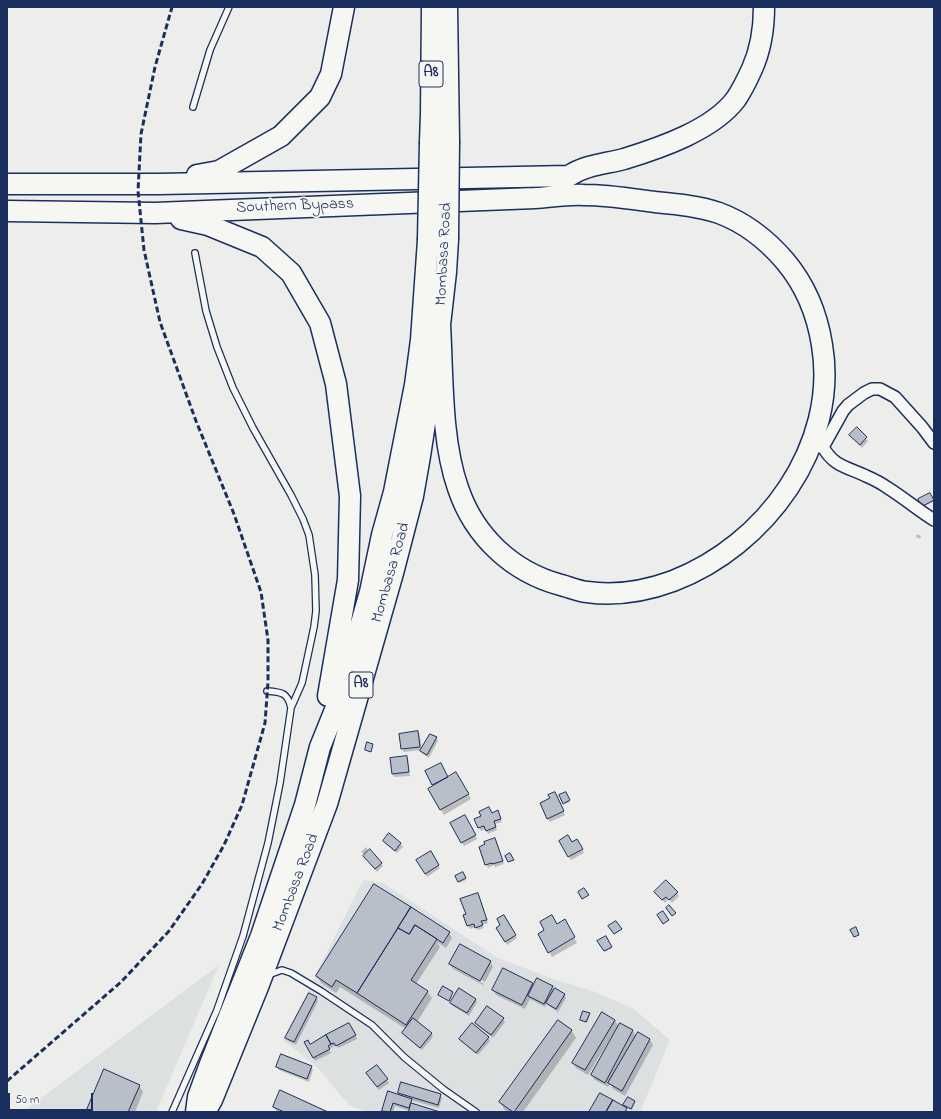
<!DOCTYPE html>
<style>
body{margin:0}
#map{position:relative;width:941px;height:1119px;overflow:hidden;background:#edeeec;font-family:"Indie Flower",sans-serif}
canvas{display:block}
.frame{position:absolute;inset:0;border:8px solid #1b2f5e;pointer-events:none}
.scale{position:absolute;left:8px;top:1093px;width:85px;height:18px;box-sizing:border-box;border:2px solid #1b2f5e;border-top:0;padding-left:5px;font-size:12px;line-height:14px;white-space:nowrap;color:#1b2f5e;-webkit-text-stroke:3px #f6f6f2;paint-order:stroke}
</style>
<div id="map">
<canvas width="941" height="1119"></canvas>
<div class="frame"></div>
<div class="scale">50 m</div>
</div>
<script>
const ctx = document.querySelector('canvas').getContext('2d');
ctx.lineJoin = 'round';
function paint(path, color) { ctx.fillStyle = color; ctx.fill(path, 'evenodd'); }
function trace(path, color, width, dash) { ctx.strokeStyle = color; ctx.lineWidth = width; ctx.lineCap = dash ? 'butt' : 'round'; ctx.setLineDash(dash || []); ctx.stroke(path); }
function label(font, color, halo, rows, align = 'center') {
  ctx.font = font + ' "Indie Flower",sans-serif'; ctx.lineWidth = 3.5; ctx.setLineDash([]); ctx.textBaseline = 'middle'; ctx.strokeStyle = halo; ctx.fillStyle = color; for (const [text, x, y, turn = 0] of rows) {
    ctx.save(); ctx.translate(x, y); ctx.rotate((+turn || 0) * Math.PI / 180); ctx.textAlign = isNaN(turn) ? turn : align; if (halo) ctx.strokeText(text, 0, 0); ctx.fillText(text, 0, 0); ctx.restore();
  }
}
const built = new Path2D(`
 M 363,880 L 383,883 L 498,958 L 562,982 L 593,991 L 634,1009 L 670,1040 L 640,1112 L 368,1112 L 349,1105 L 318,1068 L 283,1040 Z
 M 219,965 L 156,1112 L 26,1112 L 29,1107 Z`);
const shadow = new Path2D(`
 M 857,428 L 868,441 L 862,448 L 850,435 Z
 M 930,494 L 933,502 L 923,507 L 919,499 Z
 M 917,534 L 921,536 L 920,539 L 916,537 Z
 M 418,732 L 420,736 L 422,750 L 404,752 L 402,749 Z
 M 436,738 L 438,741 L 429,758 L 423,754 L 421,751 Z
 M 406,757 L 408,760 L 410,776 L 394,777 L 393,774 L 391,759 Z
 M 440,765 L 448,779 L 456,774 L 471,799 L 444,815 L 429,790 L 434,787 L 426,771 Z
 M 565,793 L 570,802 L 565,804 L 560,795 Z
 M 557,796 L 565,815 L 550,822 L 548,819 Z
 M 492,814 L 499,815 L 502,822 L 495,824 L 497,830 L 488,834 L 486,829 L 481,831 L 475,820 Z
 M 464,816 L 477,839 L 464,846 L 451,823 Z
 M 389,834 L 401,844 L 403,847 L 397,853 L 386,844 L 384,841 Z
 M 577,840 L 584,853 L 571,860 L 560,841 L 572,843 Z
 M 496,842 L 504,864 L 495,867 L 494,865 L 488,868 L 486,864 Z
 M 366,847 L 368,850 L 365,854 L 381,863 L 383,866 L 377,872 L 366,859 L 364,856 L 365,855 L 361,852 Z
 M 430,853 L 440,868 L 427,877 L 417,861 Z
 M 463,874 L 466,880 L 459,883 L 456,877 Z
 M 374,885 L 449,933 L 452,938 L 446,948 L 437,942 L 440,947 L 416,984 L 427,991 L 432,998 L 417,1022 L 431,1033 L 433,1037 L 422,1050 L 405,1036 L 403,1033 L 406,1029 L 340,987 L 336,993 L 321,983 L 317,976 Z
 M 655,892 L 677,893 L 679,896 L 672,903 L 668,899 L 665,903 Z
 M 479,897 L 488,923 L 482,925 L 484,928 L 478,930 L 476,927 L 470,929 L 468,926 L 467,915 Z
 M 504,916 L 517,938 L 507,945 L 497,928 L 502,925 Z
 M 565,920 L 577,943 L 552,957 L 539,934 Z
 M 605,937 L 612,948 L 605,952 L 599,941 Z
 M 490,961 L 493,967 L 485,982 L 453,965 L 453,967 L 484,984 L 483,985 L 453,969 L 450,964 Z
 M 533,984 L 534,986 L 552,987 L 554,991 L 564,994 L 566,998 L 558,1012 L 549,1006 L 547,1003 L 545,1007 L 530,999 L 525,1009 L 496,995 L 493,990 Z
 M 317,998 L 318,1001 L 296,1045 L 288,1041 L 287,1038 Z
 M 476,999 L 477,1002 L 469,1016 L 453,1006 L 451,1003 Z
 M 589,1014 L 590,1015 L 587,1023 L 582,1021 L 581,1020 Z
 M 503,1019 L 505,1022 L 493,1038 L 478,1026 L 476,1023 Z
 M 615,1020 L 618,1026 L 588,1075 L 576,1068 L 573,1063 Z
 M 558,1021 L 572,1031 L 576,1038 L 523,1112 L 508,1112 L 504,1109 L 500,1102 Z
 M 349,1024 L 357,1039 L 338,1048 L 337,1045 L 329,1049 L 331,1053 L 315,1061 L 306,1043 L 310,1045 Z
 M 621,1024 L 633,1031 L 636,1037 L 638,1033 L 650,1040 L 653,1045 L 625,1096 L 613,1089 L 610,1084 L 608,1087 L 595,1080 L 592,1075 Z
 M 488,1037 L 490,1041 L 478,1055 L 462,1042 L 460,1039 Z
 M 277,1067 L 311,1067 L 313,1070 L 309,1082 L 279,1070 Z
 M 369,1077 L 387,1080 L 389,1083 L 379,1090 Z
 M 139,1085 L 143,1092 L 135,1112 L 87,1112 Z
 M 399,1093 L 440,1095 L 442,1098 L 439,1108 L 411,1100 L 412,1105 L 436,1112 L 410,1112 L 410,1111 L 395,1106 L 393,1112 L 384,1112 L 383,1111 L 400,1096 Z
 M 628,1098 L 635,1103 L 632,1110 L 625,1105 Z
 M 274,1107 L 326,1112 L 277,1112 Z`);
const building = new Path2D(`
 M 857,427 L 867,437 L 860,445 L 849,435 Z
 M 930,493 L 934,500 L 921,507 L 918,499 Z
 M 418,731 L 420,747 L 401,749 L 399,734 Z
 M 430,734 L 437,737 L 427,755 L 420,751 Z
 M 367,742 L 373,744 L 371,752 L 365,750 Z
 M 407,756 L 409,772 L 392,774 L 390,758 Z
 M 441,763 L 448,777 L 432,785 L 425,771 Z
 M 456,772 L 469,794 L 440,810 L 428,789 Z
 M 555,792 L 564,811 L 547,819 L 540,803 L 550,798 L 548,795 Z
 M 566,792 L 570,800 L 563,804 L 559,795 Z
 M 489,807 L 492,813 L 498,810 L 501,819 L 494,821 L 496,827 L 486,831 L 484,826 L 478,828 L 474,819 L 481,816 L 479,812 Z
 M 465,815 L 476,835 L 461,843 L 450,823 Z
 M 389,833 L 401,843 L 395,851 L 383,841 Z
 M 568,835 L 572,842 L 577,839 L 583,849 L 568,857 L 559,841 Z
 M 495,838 L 503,861 L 492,864 L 492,863 L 485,865 L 479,847 L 485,844 L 484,842 Z
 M 370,849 L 382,863 L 375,869 L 363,856 Z
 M 431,851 L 439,865 L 425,874 L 416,860 Z
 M 510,853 L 514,860 L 508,862 L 505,856 Z
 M 463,872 L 466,878 L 458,882 L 455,876 Z
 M 666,880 L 678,892 L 669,900 L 666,897 L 662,900 L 654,892 Z
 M 374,884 L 411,907 L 357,993 L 336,980 L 332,987 L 316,976 Z
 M 584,888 L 589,895 L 582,899 L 578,892 Z
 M 478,893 L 487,920 L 481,921 L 483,925 L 475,928 L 474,924 L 467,926 L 463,915 L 466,914 L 460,899 Z
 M 669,905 L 676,913 L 672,916 L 666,908 Z
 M 411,907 L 450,932 L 443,943 L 415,925 L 409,934 L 398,928 Z
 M 663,911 L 669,920 L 663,924 L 657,915 Z
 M 504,915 L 516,935 L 505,942 L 496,928 L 500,925 L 497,919 Z
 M 552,915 L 557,924 L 565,919 L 575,937 L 548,953 L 538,934 L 544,930 L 540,922 Z
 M 616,921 L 622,929 L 614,934 L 608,926 Z
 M 415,925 L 437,939 L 411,980 L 428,991 L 406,1025 L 357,993 L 398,928 L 409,934 Z
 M 856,927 L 859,935 L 854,937 L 850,930 Z
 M 606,936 L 612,947 L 604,951 L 597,941 Z
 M 460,944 L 491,961 L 480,981 L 449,964 Z
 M 503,968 L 533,983 L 522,1005 L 492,990 Z
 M 537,978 L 553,986 L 544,1004 L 528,996 Z
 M 443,986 L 453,992 L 449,1001 L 438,995 Z
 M 459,988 L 476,999 L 467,1013 L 450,1003 Z
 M 555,988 L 565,994 L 556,1009 L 546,1003 Z
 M 309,993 L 317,997 L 294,1042 L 285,1038 Z
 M 487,1006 L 504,1018 L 491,1035 L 475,1023 Z
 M 583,1011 L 590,1013 L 586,1022 L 580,1020 Z
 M 602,1012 L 615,1020 L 585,1070 L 572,1063 Z
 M 413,1018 L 432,1033 L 420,1048 L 402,1033 Z
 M 558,1020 L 572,1030 L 514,1112 L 513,1112 L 499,1102 Z
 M 349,1023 L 356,1035 L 336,1046 L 334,1043 L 331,1044 L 326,1035 Z
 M 472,1023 L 489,1037 L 476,1053 L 459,1039 Z
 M 620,1023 L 633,1030 L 605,1083 L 591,1075 Z
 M 638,1032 L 650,1039 L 622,1091 L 608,1083 Z
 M 326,1035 L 331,1044 L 328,1046 L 330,1049 L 313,1058 L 304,1042 L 308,1040 L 310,1044 Z
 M 281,1054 L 312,1066 L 307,1079 L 276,1067 Z
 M 377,1065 L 388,1079 L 377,1087 L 366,1073 Z
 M 104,1069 L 140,1085 L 128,1112 L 86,1112 Z
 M 401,1082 L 441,1094 L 438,1105 L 398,1093 Z
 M 280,1090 L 328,1112 L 284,1112 L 273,1107 Z
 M 388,1091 L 412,1099 L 409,1108 L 393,1103 L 390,1112 L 382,1111 Z
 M 600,1093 L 613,1100 L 606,1112 L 589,1112 Z
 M 628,1097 L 635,1101 L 631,1109 L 623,1105 Z
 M 613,1100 L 627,1108 L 625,1112 L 606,1112 Z
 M 411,1103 L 440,1112 L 409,1112 Z`);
const lane = new Path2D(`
 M 193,107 L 210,50 L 229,7
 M 195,253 L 206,311 L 217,347 L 233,388 L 253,428 L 291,495 L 303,519 L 309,535 L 315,575 L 316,611 L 314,627 L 302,683 L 291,708
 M 268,975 L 282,970 L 291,973 L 321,991 L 372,1025 L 404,1057 L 443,1089 L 476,1112
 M 172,1112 L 217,1010 L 243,936 L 268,843 L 280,783 L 291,708 C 288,693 282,692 267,691`);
const street = new Path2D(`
 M 812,442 L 819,447 L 823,447 L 843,411 L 848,405 L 864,393 L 872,389 L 880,389 L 895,397 L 922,427 L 934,443
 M 823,447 C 834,467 848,467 866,476 C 873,479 881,483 888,488 C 904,498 918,510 934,520`);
const highway = new Path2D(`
 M 447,7 L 449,141
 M 430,142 L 431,114 L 432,7
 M 197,175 L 219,171 L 281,136 L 320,97 L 331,74 L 344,7
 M 7,184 L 159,184 L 569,176 C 585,165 605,164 624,159 C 660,148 713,130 736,99 C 742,90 747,80 752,69 C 761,49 764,30 764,7
 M 7,211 L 155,213 L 535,198 C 551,197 568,194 584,195 C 608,195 632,199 655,202 C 676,204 699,206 719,213 C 746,223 767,240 785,261 C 806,286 817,313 822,345 C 839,446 765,546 673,581 C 646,591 616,596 587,592 C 578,591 569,587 561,585 C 512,572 474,536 458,488 C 441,440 443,376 440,325
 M 181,219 L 208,225 L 262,247 L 291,273 L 320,323 L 336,384 L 350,496 L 348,580 L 328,696
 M 196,1112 L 198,1097 L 210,1064 L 261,936 L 305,805 L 320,747 L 339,700 L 370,592 L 382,535 L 394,492 L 415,385 L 421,340 L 428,240
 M 205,1112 L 212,1100 L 258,987 L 327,804 L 393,573 L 413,496 L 420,456 L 440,325 L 446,272 L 448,239`);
const rail = new Path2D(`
 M 7,1081 L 121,982 L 169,931 L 202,884 L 224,845 L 242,805 L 265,723 L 268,682 L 268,640 L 261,592 L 234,514 L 196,421 L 160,322 L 144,250 L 138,191 L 141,134 L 155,67 L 172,7`);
const highwayBridge = new Path2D(`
 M 448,239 L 449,141
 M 428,240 L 430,142`);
const shields = [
 [431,74,24],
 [361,685,24]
];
const shieldNames = [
 ["A8",431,74],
 ["A8",361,685]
];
const streetNames = [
 ["Southern Bypass",295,207,-2],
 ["Mombasa Road",445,254,-87],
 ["Mombasa Road",392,573,-74],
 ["Mombasa Road",297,883,-69]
];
paint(built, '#dde0e1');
paint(shadow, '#0003');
paint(building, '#b9bfc8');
trace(building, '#1b2f5e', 1);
trace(lane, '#1b2f5e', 8);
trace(street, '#1b2f5e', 14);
trace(highway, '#1b2f5e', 23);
trace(lane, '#f6f6f2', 5.5);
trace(street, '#f6f6f2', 11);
trace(highway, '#f6f6f2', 20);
trace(rail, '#1b2f5e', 3, [6, 3]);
trace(highwayBridge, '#1b2f5e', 23, []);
trace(highwayBridge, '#f6f6f2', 20);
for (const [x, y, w] of shields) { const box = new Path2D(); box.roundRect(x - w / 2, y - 13, w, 26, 3); ctx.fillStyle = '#f6f6f2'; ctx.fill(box); trace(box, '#1b2f5e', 1); }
label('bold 15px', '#1b2f5e', null, shieldNames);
label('16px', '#1b2f5e', '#f6f6f2', streetNames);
</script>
